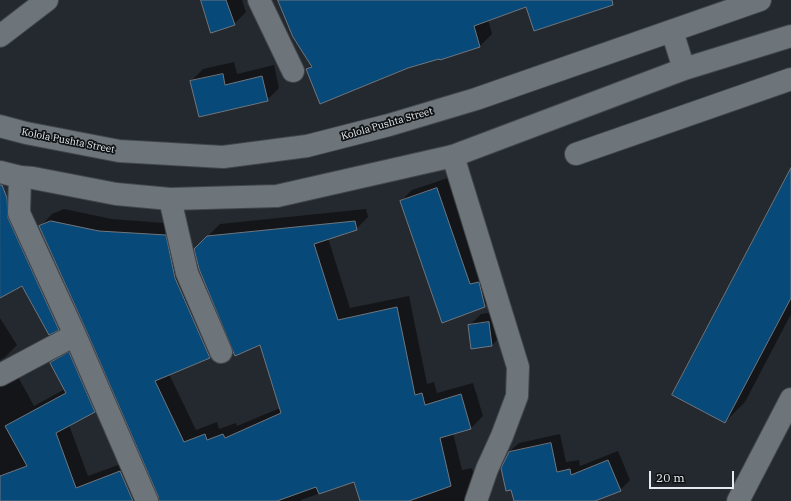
<!DOCTYPE html>
<style>
body{margin:0}
#map{position:relative;width:791px;height:501px;overflow:hidden;background:#24292f;font-family:"IBM Plex Serif",serif}
canvas{display:block}
.scale{position:absolute;left:649px;top:471px;width:85px;height:18px;box-sizing:border-box;border:2px solid #e6eaee;border-top:0;padding-left:5px;font-size:12px;line-height:14px;white-space:nowrap;color:#e6eaee;-webkit-text-stroke:3px #0f1214;paint-order:stroke}
</style>
<div id="map">
<canvas width="791" height="501"></canvas>
<div class="scale">20 m</div>
</div>
<script>
const ctx = document.querySelector('canvas').getContext('2d');
ctx.lineJoin = 'round';
function paint(path, color) { ctx.fillStyle = color; ctx.fill(path, 'evenodd'); }
function trace(path, color, width, dash) { ctx.strokeStyle = color; ctx.lineWidth = width; ctx.lineCap = dash ? 'butt' : 'round'; ctx.setLineDash(dash || []); ctx.stroke(path); }
function label(font, color, halo, rows, align = 'center') {
  ctx.font = font + ' "IBM Plex Serif",serif'; ctx.lineWidth = 3.5; ctx.setLineDash([]); ctx.textBaseline = 'middle'; ctx.strokeStyle = halo; ctx.fillStyle = color; for (const [text, x, y, turn = 0] of rows) {
    ctx.save(); ctx.translate(x, y); ctx.rotate((+turn || 0) * Math.PI / 180); ctx.textAlign = isNaN(turn) ? turn : align; if (halo) ctx.strokeText(text, 0, 0); ctx.fillText(text, 0, 0); ctx.restore();
  }
}
const shadow = new Path2D(`
 M 202,0 L 242,0 L 246,12 L 234,24 Z
 M 280,0 L 609,0 L 527,5 L 488,20 L 492,34 L 480,46 L 440,57 L 307,69 L 312,65 Z
 M 234,62 L 237,74 L 274,65 L 279,88 L 267,100 L 191,81 L 203,69 Z
 M 791,170 L 791,314 L 745,402 L 725,422 Z
 M 448,178 L 481,273 L 495,295 L 484,306 L 401,201 L 412,190 Z
 M 9,196 L 70,317 L 58,329 L 23,284 L 0,297 L 0,200 Z
 M 64,209 L 112,219 L 177,224 L 221,345 L 209,357 L 169,374 L 196,430 L 217,422 L 219,429 L 236,423 L 237,426 L 280,408 L 261,344 L 195,249 L 220,224 L 366,209 L 368,217 L 356,229 L 328,238 L 350,308 L 409,296 L 427,384 L 434,382 L 437,393 L 473,383 L 483,416 L 471,428 L 453,433 L 462,470 L 472,468 L 476,485 L 471,501 L 361,501 L 354,481 L 301,500 L 302,501 L 160,501 L 159,496 L 87,329 L 40,227 L 52,214 Z
 M 501,311 L 504,333 L 492,345 L 472,348 L 469,326 L 481,314 Z
 M 0,318 L 17,345 L 5,357 L 0,360 Z
 M 81,341 L 106,399 L 94,411 L 69,425 L 88,476 L 132,460 L 156,501 L 0,501 L 0,365 L 17,375 L 34,406 L 65,389 L 51,363 L 63,351 Z
 M 560,434 L 566,462 L 579,460 L 580,466 L 618,451 L 630,480 L 620,490 L 591,501 L 515,501 L 509,452 L 519,443 Z`);
const building = new Path2D(`
 M 201,0 L 226,0 L 235,25 L 211,33 Z
 M 278,0 L 612,0 L 613,5 L 534,31 L 526,7 L 474,26 L 480,47 L 440,60 L 439,59 L 408,68 L 320,104 L 306,69 L 312,67 L 293,37 Z
 M 223,74 L 225,85 L 262,76 L 268,101 L 199,117 L 190,81 Z
 M 791,168 L 791,298 L 725,423 L 672,395 Z
 M 0,185 L 2,185 L 7,198 L 8,218 L 59,330 L 49,335 L 22,286 L 0,298 Z
 M 437,188 L 470,284 L 479,282 L 485,307 L 442,323 L 400,201 Z
 M 51,221 L 99,231 L 166,235 L 175,278 L 210,358 L 155,381 L 184,442 L 205,434 L 207,440 L 223,434 L 225,438 L 281,413 L 260,345 L 235,356 L 199,269 L 194,249 L 207,236 L 355,221 L 357,230 L 314,244 L 338,320 L 397,307 L 415,395 L 422,393 L 425,405 L 461,394 L 471,429 L 440,438 L 451,486 L 409,501 L 360,501 L 354,482 L 319,494 L 316,487 L 277,501 L 159,501 L 158,496 L 86,330 L 39,226 Z
 M 489,322 L 492,346 L 471,349 L 468,325 Z
 M 69,352 L 95,412 L 56,433 L 76,488 L 120,471 L 133,501 L 0,501 L 0,476 L 27,466 L 5,426 L 66,393 L 50,363 Z
 M 551,443 L 557,472 L 570,469 L 571,475 L 608,460 L 621,491 L 595,501 L 514,501 L 511,490 L 506,491 L 501,468 L 509,452 Z`);
const minor = new Path2D(`
 M 259,0 L 293,71
 M 0,36 L 47,0
 M 576,154 L 791,79
 M 453,156 L 518,367 L 517,396 L 502,436 L 487,469 L 476,501
 M 20,177 L 19,213 L 75,335 L 147,501
 M 170,199 L 187,273 L 221,352
 M 0,375 L 75,335
 M 738,501 L 791,399`);
const secondary = new Path2D(`
 M 672,31 L 684,69
 M 0,126 L 26,133 L 119,151 L 223,157 L 307,146 L 389,125 L 476,99 L 760,0
 M 0,172 L 20,177 L 33,178 L 116,194 L 170,199 L 277,196 L 453,156 L 684,69 L 791,36`);
const streetNames = [
 ["Kolola Pushta Street",387,124,-16],
 ["Kolola Pushta Street",68,141,11]
];
paint(shadow, '#0007');
paint(building, '#074a7a');
trace(building, '#6f757c', 1);
trace(minor, '#41464b', 24);
trace(secondary, '#41464b', 24);
trace(minor, '#6d747a', 22);
trace(secondary, '#6d747a', 22);
label('10px', '#e6eaee', '#0f1214', streetNames);
</script>
